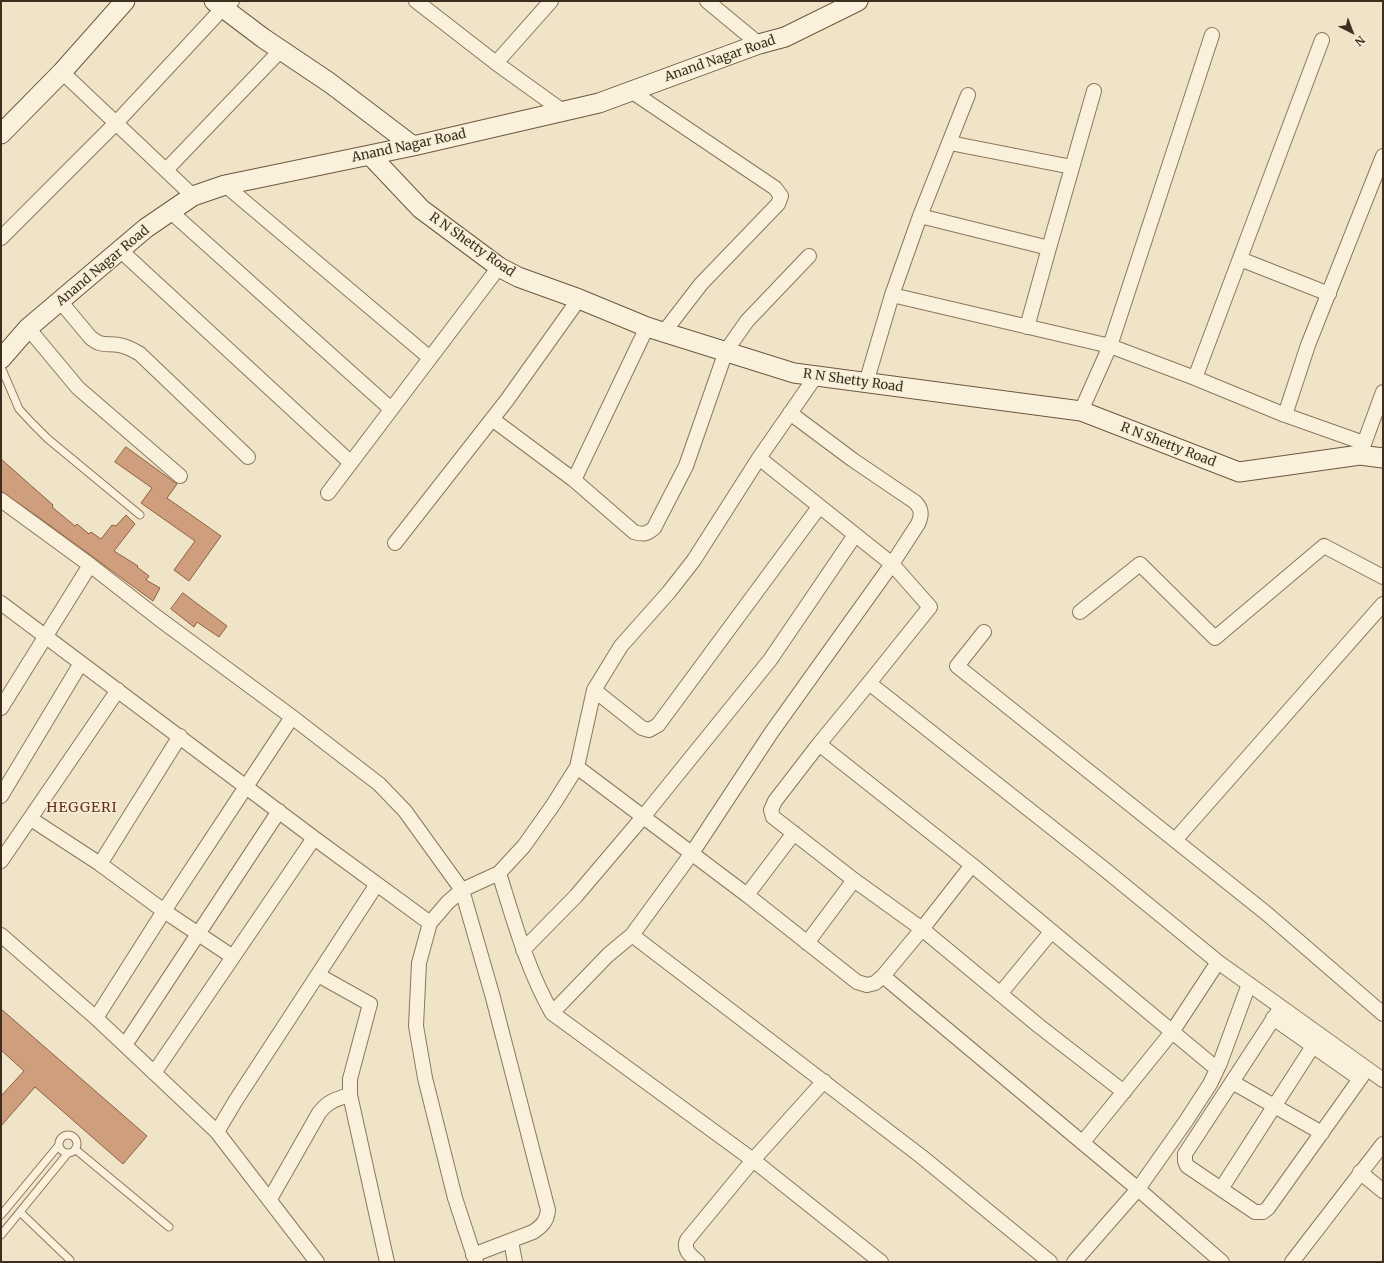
<!DOCTYPE html>
<style>
body{margin:0}
#map{position:relative;width:1384px;height:1263px;overflow:hidden;background:#f0e4c8;font-family:Merriweather,serif}
canvas{display:block}
.frame{position:absolute;inset:0;border:2px solid #3d2e20;pointer-events:none}
.north{position:absolute;left:1332px;top:12px;width:40px;height:40px;-webkit-text-stroke:3px #f7eed8;paint-order:stroke;rotate:138deg;font-size:11px;font-weight:700;line-height:16px;text-align:center;color:#3d2e20}
.north::after{content:'';display:block;margin:auto;width:14px;height:18px;background:#3d2e20;clip-path:polygon(50% 0,100% 100%,50% 72%,0 100%)}
</style>
<div id="map">
<canvas width="1384" height="1263"></canvas>
<div class="frame"></div>
<div class="north">N</div>
</div>
<script>
const ctx = document.querySelector('canvas').getContext('2d');
ctx.lineJoin = 'round';
function paint(path, color) { ctx.fillStyle = color; ctx.fill(path, 'evenodd'); }
function trace(path, color, width, dash) { ctx.strokeStyle = color; ctx.lineWidth = width; ctx.lineCap = dash ? 'butt' : 'round'; ctx.setLineDash(dash || []); ctx.stroke(path); }
function label(font, color, halo, rows, align = 'center') {
  ctx.font = font + ' Merriweather,serif'; ctx.lineWidth = 3; ctx.setLineDash([]); ctx.textBaseline = 'middle'; ctx.strokeStyle = halo; ctx.fillStyle = color; for (const [text, x, y, turn = 0] of rows) {
    ctx.save(); ctx.translate(x, y); ctx.rotate((+turn || 0) * Math.PI / 180); ctx.textAlign = isNaN(turn) ? turn : align; if (halo) ctx.strokeText(text, 0, 0); ctx.fillText(text, 0, 0); ctx.restore();
  }
}
const building = new Path2D(`
 M 126,447 L 177,484 L 167,498 L 221,536 L 189,581 L 174,570 L 195,541 L 141,503 L 152,488 L 115,462 Z
 M 1,459 L 53,505 L 52,507 L 75,526 L 77,524 L 89,534 L 91,532 L 101,539 L 112,525 L 116,526 L 126,515 L 135,524 L 114,551 L 138,566 L 137,567 L 149,576 L 146,580 L 160,588 L 153,601 L 41,519 L 1,491 Z
 M 183,593 L 227,626 L 219,637 L 197,622 L 194,627 L 171,609 Z
 M 1,1009 L 147,1136 L 123,1164 L 35,1087 L 1,1126 L 1,1096 L 24,1071 L 1,1050 Z`);
const lane = new Path2D(`
 M 1,367 L 19,409 L 31,422 L 48,439 L 140,515
 M59 1144a9 9 0 1 1 18 0a9 9 0 1 1-18 0Z
 M 75,1149 L 169,1227
 M 20,1212 L 70,1260
 M 1,1215 L 59,1145
 M 1,1235 L 68,1153`);
const street = new Path2D(`
 M 416,1 L 496,63 L 564,112
 M 707,1 L 759,44
 M 496,63 L 551,1
 M 62,72 L 193,196
 M 631,91 L 775,188 L 781,196 L 778,204 L 701,284 L 664,332
 M 950,143 L 1072,167
 M 166,170 L 281,50
 M 225,185 L 430,358
 M 171,212 L 391,409
 M 920,216 L 1049,248 L 1094,91
 M 1,238 L 116,123 L 223,8 L 232,1
 M 120,250 L 351,463
 M 1240,259 L 1329,294
 M 892,295 L 1110,346 L 1195,378 L 1285,415 L 1364,443
 M 60,301 L 90,337 C 101,347 106,343 119,345 C 127,346 133,350 140,354 L 248,457
 M 1027,327 L 1049,248
 M 28,328 L 78,388 L 180,476
 M 1195,378 L 1322,40
 M 866,383 L 892,295 L 920,216 L 968,95
 M 1081,411 L 1110,346 L 1212,35
 M 790,413 L 853,460 L 915,502 C 922,509 922,515 918,524 L 892,564 L 930,607 L 869,683 L 1103,868 L 1218,962 L 1172,1032 L 1083,1142
 M 1285,415 L 1308,345 L 1383,156
 M 492,419 L 574,480 L 634,532 C 643,535 647,534 654,528 L 686,466 L 726,351 L 747,321 L 809,256
 M 1361,452 L 1383,392
 M 574,480 L 647,327
 M 328,493 L 499,267
 M 1,500 L 90,565 L 158,618 L 292,717 L 379,784 L 405,811 L 462,890 L 492,994 L 548,1210 C 547,1221 542,1226 533,1232 L 473,1255
 M 395,543 L 507,400 L 579,299
 M 1,603 L 314,838 L 430,923
 M 1080,612 L 1140,564 L 1215,638 L 1324,546 L 1383,577
 M 984,632 L 957,666 L 1266,913 L 1383,1014
 M 869,683 L 819,744 L 775,801 L 771,810 L 773,817 L 854,880 L 922,929 L 1039,1026 L 1124,1092
 M 594,690 L 642,728 L 649,730 L 658,725 L 819,507
 M 1,708 L 90,565
 M 819,744 L 972,865 L 1217,1069
 M 577,767 L 747,895 L 857,982 L 867,985 L 875,983 L 883,976 L 922,929 L 972,865
 M 1,796 L 81,663
 M 31,819 L 100,864 L 180,736
 M 1175,840 L 1383,604
 M 1,861 L 118,690
 M 100,864 L 164,911 L 233,957
 M 499,873 C 514,921 527,969 552,1013 L 753,1160 L 881,1262
 M 747,895 L 794,833
 M 1,935 L 96,1018 L 217,1132 L 317,1262
 M 632,935 L 922,1157 L 1050,1262
 M 807,943 L 854,880
 M 523,950 L 576,896 L 643,817 L 770,660 L 855,535
 M 1218,962 L 1383,1080
 M 318,975 L 370,1004 L 350,1079 L 350,1095 L 387,1262
 M 883,976 L 1138,1189 L 1222,1262
 M 1000,994 L 1051,932
 M 1281,1007 L 1185,1154 L 1185,1161 L 1187,1166 L 1255,1212 L 1263,1212 L 1268,1208 L 1367,1069
 M 552,1013 L 608,955 L 632,935 L 692,853 L 771,733 L 892,564 L 759,458 L 816,376
 M 96,1018 L 164,911 L 292,717
 M 1273,1018 L 1360,1079
 M 125,1045 L 279,811
 M 154,1073 L 314,838
 M 1232,1082 L 1322,1133
 M 217,1132 L 236,1100 L 377,884
 M 1360,1172 L 1383,1191
 M 1221,1189 L 1313,1046
 M 270,1199 L 319,1113 C 328,1101 336,1099 350,1095
 M 511,1241 L 515,1262
 M 476,1262 L 455,1198 L 425,1078 L 416,1026 L 419,963 L 430,923 L 448,902 L 462,890 L 499,873 L 524,846 L 553,805 L 577,767 L 594,690 L 621,646 L 669,592 L 694,560 L 759,458
 M 698,1262 C 690,1255 683,1250 687,1240 L 753,1160 L 824,1081
 M 1074,1262 L 1138,1189 L 1186,1121 L 1210,1084 L 1220,1063 L 1249,984
 M 1292,1262 L 1383,1144`);
const secondary = new Path2D(`
 M 214,1 L 263,38 L 330,83 L 413,146
 M 1,134 L 62,72 L 125,1
 M 370,155 L 421,209 L 499,267 L 518,277 L 579,299 L 647,327 L 794,373 L 1081,411 L 1239,472 L 1360,455 L 1383,458
 M 1,359 L 28,328 L 120,250 L 146,228 L 193,196 L 225,185 L 413,146 L 599,103 L 759,44 L 785,37 L 858,1`);
const streetNames = [
 ["Anand Nagar Road",720,59,-19],
 ["Anand Nagar Road",409,146,-12],
 ["R N Shetty Road",472,245,35],
 ["Anand Nagar Road",103,266,-40],
 ["R N Shetty Road",853,381,8],
 ["R N Shetty Road",1168,445,21]
];
const neighbourhoodNames = [
 ["HEGGERI",82,808]
];
paint(building, '#cf9f7d');
trace(building, '#8d5f41', 1);
trace(lane, '#8d765c', 9);
trace(street, '#8d765c', 16);
trace(secondary, '#6f573f', 21);
trace(lane, '#faf1dc', 7);
trace(street, '#faf1dc', 14);
trace(secondary, '#faf1dc', 19);
label('13px', '#3d2e20', '#f7eed8', streetNames);
ctx.letterSpacing = '1px';
label('14px', '#6b2e1e', '#f7eed8', neighbourhoodNames);
ctx.letterSpacing = '0px';
</script>
